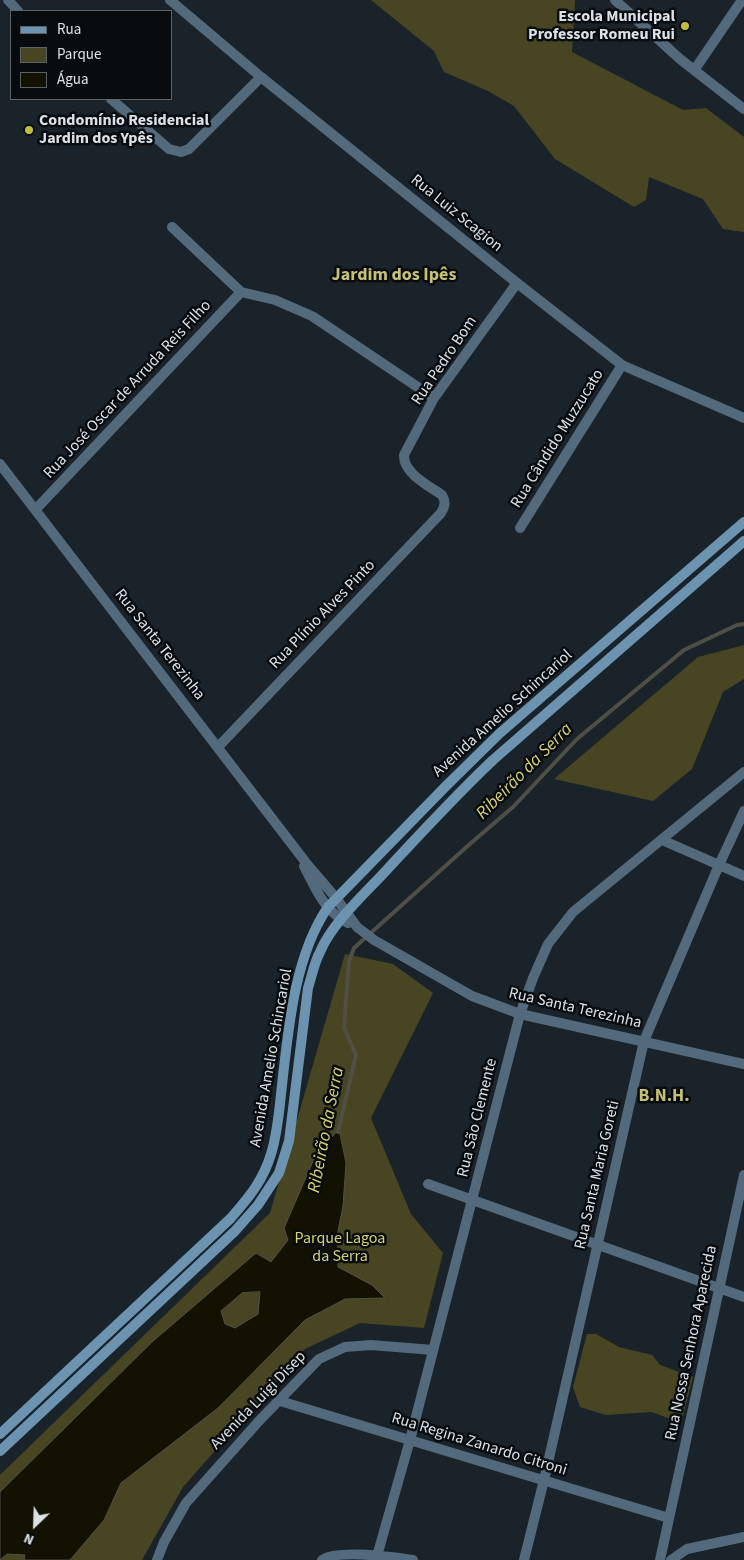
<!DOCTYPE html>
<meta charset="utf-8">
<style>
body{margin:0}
#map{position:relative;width:744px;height:1560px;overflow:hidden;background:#1a232a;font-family:"Source Sans 3",sans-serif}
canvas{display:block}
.legend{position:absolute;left:10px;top:10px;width:162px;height:90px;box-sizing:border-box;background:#080c0f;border:1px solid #5c6165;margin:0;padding:6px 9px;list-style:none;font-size:15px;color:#dbe1e6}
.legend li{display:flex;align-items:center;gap:10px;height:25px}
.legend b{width:25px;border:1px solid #5c6165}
.north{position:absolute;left:10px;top:1500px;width:50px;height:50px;-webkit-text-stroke:4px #080c0f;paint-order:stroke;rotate:204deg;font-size:14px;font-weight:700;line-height:20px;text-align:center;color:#dbe1e6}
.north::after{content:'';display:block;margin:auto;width:18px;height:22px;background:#dbe1e6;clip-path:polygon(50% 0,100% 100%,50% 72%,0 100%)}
</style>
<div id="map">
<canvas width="744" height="1560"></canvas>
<ul class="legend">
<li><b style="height:6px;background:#6c94b0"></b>Rua</li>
<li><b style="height:14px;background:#484622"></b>Parque</li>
<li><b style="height:14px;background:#131101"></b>Água</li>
</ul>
<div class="north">N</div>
</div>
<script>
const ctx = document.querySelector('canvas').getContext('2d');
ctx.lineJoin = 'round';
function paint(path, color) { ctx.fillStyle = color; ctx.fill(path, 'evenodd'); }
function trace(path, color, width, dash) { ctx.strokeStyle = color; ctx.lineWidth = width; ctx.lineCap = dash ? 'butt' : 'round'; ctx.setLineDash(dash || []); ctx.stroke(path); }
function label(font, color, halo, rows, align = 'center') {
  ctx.font = font + ' "Source Sans 3",sans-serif'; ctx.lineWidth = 5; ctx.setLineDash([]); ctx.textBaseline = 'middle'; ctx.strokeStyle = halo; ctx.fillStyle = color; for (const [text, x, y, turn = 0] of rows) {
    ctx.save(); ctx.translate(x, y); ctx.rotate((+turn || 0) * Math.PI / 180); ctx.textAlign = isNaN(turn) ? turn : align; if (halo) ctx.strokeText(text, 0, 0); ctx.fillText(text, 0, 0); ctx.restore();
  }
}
const green = new Path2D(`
 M 371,0 L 575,0 L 572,52 L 683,110 L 706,108 L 744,137 L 744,232 L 723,229 L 703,199 L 649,177 L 646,200 L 634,207 L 555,159 L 514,106 L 488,91 L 444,72 L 434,51 Z
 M 744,645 L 744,679 L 723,692 L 692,769 L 653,801 L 554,779 L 698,657 Z
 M 345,954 L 393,964 L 433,993 L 371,1118 L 411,1214 L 443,1253 L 424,1328 L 360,1323 L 305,1349 L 183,1487 L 142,1560 L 0,1560 L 0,1475 L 270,1213 Z
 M 587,1334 L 596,1334 L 619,1347 L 652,1355 L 660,1365 L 693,1377 L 681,1423 L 652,1412 L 606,1415 L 580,1407 L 573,1387 Z`);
const water = new Path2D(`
 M 339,1129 L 346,1163 L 343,1206 L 337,1236 L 338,1267 L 372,1285 L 385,1298 L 345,1299 L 305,1320 L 218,1408 L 121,1483 L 104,1520 L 70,1560 L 24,1560 L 25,1555 L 7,1554 L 0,1560 L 0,1492 L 152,1342 L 256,1253 L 271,1262 L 288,1240 L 284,1228 L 314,1159 ZM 260,1292 L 258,1314 L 235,1328 L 225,1324 L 221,1311 L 242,1293 Z`);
const stream = new Path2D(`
 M 338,1132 L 356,1055 L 344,1028 L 349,961 L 354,948 L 471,843 L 513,807 L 577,739 L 684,650 L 737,625 L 744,624`);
const minor = new Path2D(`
 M 8,0 L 18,11
 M 170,0 L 261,77 L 517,283 L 622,365 L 744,418
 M 615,0 L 680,59 L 744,109
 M 695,69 L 742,0
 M 111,99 L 169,149 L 181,152 L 189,149 L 261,77
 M 172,227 L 241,292 L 275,300 L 312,316 L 434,398
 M 36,509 L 241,292
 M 520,528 L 622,365
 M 218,747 L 441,513 C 445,506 446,502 442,495 C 429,486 403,473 404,455 L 434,398 L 517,283
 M 662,840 L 744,876
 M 428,1184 L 744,1297
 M 280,1401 L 669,1518
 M 377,1556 L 410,1440 L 520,1014 L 533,978 L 548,944 L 573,912 L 744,772
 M 157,1560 L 164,1542 L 186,1503 L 259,1421 L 319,1359 L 345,1347 L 371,1345 L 433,1350
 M 322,1560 C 338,1549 393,1557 413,1560
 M 524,1560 L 544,1480 L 644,1041 L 719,865 L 744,811
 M 660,1560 L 744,1175
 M 671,1560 L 687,1549 L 744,1537`);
const tertiary = new Path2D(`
 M 0,464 L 307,864 L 336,898 L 357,927 L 374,940 L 472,996 L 520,1014 L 744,1064
 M 304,866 C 315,888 325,912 348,923`);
const secondary = new Path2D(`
 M 0,1434 L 231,1218 C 249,1197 263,1181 271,1154 C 277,1135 279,1114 281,1094 C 288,1034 293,958 328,907 L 446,786 L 500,733 L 744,522
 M 0,1451 L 235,1231 L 258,1205 L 279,1173 L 289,1141 L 308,988 C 312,976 314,963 320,952 C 331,925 362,896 382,875 C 418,836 454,797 493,760 L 744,541`);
const markers = [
 [685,26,5,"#c4bc3e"],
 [29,130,5,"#c4bc3e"]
];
const poiNames = [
 ["Escola Municipal",675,17],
 ["Professor Romeu Rui",675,35],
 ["Condomínio Residencial",39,121,"left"],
 ["Jardim dos Ypês",39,139,"left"]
];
const streetNames = [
 ["Rua Luiz Scagion",456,214,39],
 ["Rua Pedro Bom",445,361,-56],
 ["Rua José Oscar de Arruda Reis Filho",128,390,-47],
 ["Rua Cândido Muzzucato",558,439,-58],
 ["Rua Plínio Alves Pinto",323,615,-46],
 ["Rua Santa Terezinha",159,645,52],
 ["Avenida Amelio Schincariol",503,714,-42],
 ["Rua Santa Terezinha",575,1009,13],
 ["Avenida Amelio Schincariol",272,1058,-80],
 ["Rua São Clemente",478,1118,-76],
 ["Rua Santa Maria Goreti",598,1175,-77],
 ["Rua Nossa Senhora Aparecida",692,1343,-78],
 ["Avenida Luigi Disep",259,1401,-46],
 ["Rua Regina Zanardo Citroni",479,1445,17]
];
const parkNames = [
 ["Parque Lagoa",340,1239],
 ["da Serra",340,1257]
];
const neighbourhoodNames = [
 ["Jardim dos Ipês",394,276],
 ["B.N.H.",664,1097]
];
const waterNames = [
 ["Ribeirão da Serra",525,772,-45],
 ["Ribeirão da Serra",327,1130,-79]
];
paint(green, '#484622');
paint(water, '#131101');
trace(water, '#4f4f46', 1);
trace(stream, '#4f4f46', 4);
trace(minor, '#526a7c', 10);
trace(tertiary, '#526a7c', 10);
trace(secondary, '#6c94b0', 10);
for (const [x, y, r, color] of markers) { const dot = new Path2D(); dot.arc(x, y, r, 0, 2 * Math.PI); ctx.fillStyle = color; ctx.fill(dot); trace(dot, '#080c0f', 2); }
label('bold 16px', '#dbe1e6', '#080c0f', poiNames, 'right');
label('16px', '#dbe1e6', '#080c0f', streetNames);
label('16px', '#d6d170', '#080c0f', parkNames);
label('bold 18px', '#c6c274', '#080c0f', neighbourhoodNames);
label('italic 18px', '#d9d373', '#080c0f', waterNames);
</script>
